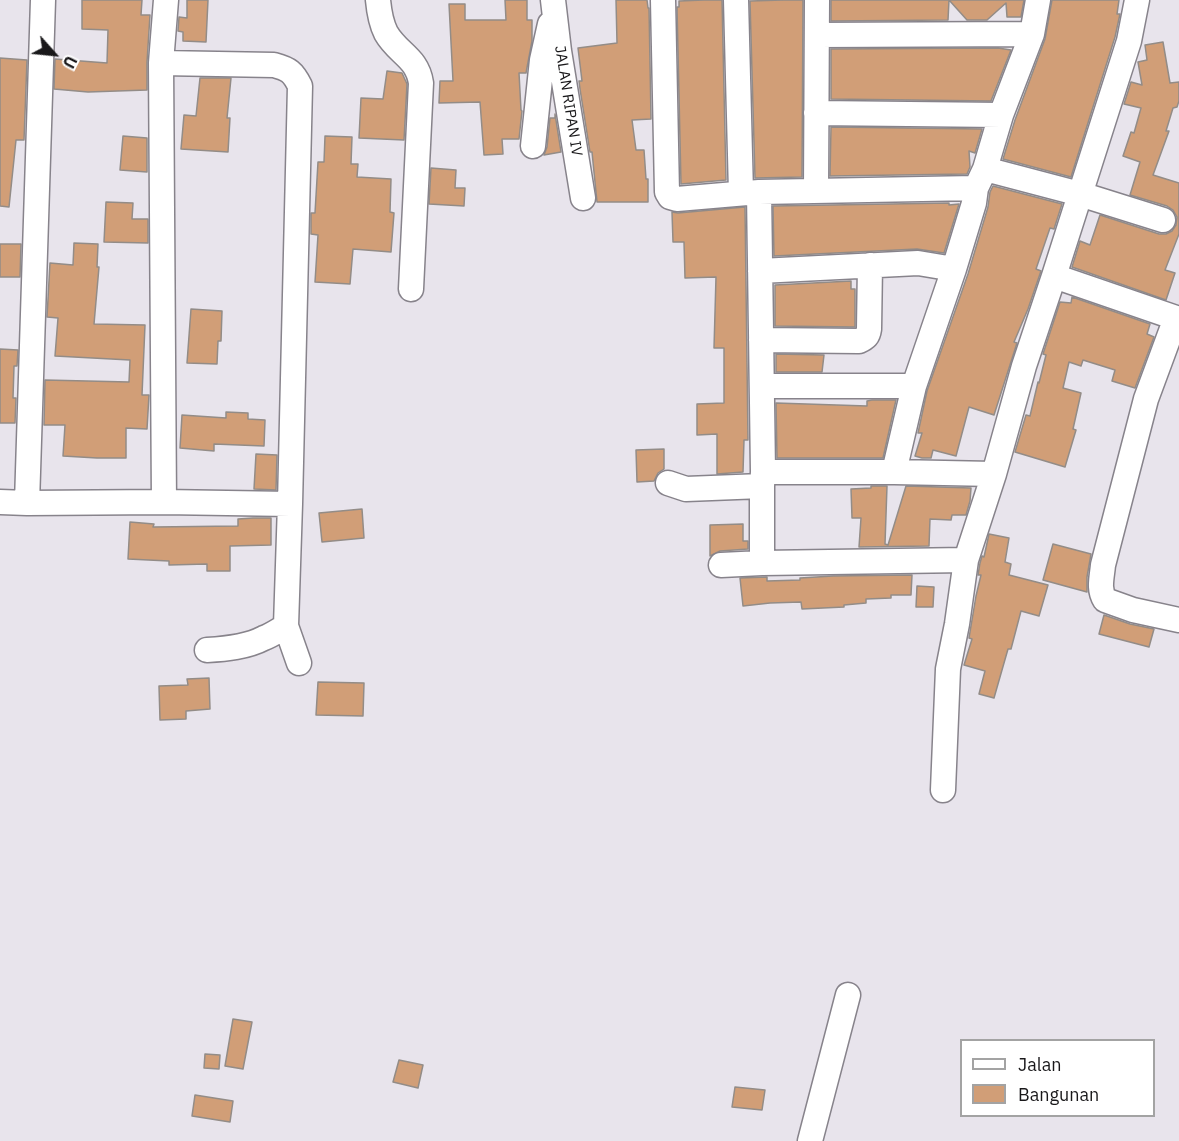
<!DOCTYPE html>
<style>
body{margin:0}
#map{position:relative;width:1179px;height:1141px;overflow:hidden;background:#e8e4ec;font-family:"IBM Plex Sans",sans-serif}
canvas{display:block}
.legend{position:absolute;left:960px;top:1039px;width:195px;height:78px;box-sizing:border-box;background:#fff;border:2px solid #a3a3a3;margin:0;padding:8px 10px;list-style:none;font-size:18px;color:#19181a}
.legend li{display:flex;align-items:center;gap:12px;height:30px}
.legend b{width:30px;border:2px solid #a3a3a3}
.north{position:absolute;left:24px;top:24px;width:60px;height:60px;-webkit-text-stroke:4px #fff;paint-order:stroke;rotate:117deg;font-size:16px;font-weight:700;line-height:24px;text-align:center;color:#19181a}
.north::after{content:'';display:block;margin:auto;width:21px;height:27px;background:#19181a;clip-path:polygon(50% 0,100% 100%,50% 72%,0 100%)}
</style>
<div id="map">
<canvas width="1179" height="1141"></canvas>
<ul class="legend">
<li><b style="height:8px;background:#fff"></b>Jalan</li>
<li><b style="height:16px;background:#d19e77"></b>Bangunan</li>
</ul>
<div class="north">U</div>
</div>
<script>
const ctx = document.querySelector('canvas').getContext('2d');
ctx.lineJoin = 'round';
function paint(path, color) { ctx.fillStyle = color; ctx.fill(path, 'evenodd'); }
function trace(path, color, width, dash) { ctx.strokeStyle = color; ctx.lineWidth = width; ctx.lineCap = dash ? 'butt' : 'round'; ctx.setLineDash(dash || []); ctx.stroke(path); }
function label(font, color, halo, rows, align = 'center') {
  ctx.font = font + ' "IBM Plex Sans",sans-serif'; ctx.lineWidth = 4.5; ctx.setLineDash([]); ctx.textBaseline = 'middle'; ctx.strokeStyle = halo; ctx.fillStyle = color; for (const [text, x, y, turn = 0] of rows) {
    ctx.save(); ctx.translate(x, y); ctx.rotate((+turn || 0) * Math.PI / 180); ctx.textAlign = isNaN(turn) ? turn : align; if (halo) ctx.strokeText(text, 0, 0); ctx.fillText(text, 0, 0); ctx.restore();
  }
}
const building = new Path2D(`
 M 82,0 L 142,0 L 141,15 L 150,15 L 147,62 L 147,90 L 88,92 L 54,89 L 55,59 L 107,63 L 108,30 L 82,29 Z
 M 187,0 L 208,0 L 206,42 L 183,41 L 183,32 L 178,31 L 179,17 L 187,18 Z
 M 505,0 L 527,0 L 527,20 L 532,20 L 532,41 L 526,73 L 519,73 L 521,110 L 522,111 L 519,139 L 502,139 L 503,154 L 484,155 L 480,102 L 439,103 L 440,81 L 453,81 L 449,4 L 465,4 L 465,20 L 506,20 Z
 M 616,0 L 647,0 L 648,8 L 649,8 L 651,119 L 632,120 L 636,150 L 644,150 L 646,179 L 648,179 L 648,202 L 597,202 L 592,152 L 590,152 L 580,89 L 579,81 L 582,81 L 578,48 L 617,43 Z
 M 704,0 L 722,0 L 726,180 L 681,184 L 677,7 L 679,7 L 679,1 Z
 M 783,0 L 803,0 L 802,177 L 755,178 L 750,1 Z
 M 831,0 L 949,0 L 948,20 L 831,21 Z
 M 949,0 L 1024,0 L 1021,17 L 1007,17 L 1006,3 L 987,20 L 967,20 Z
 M 1052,0 L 1119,0 L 1117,14 L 1120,14 L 1115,37 L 1071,177 L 1003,159 L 1015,120 L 1045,39 Z
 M 1163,42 L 1170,83 L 1179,82 L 1179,101 L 1177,107 L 1173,108 L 1166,131 L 1169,131 L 1153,175 L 1179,183 L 1179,234 L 1165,270 L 1175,273 L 1166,300 L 1072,267 L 1080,241 L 1090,245 L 1100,215 L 1159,234 L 1166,234 L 1172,231 L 1176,225 L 1177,217 L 1173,210 L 1167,206 L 1130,195 L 1140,162 L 1123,156 L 1131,132 L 1134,133 L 1141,108 L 1124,104 L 1131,82 L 1142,85 L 1138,62 L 1147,60 L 1145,45 Z
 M 831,49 L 998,48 L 1011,50 L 991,101 L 831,99 Z
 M 0,58 L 27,60 L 24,140 L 16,140 L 9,207 L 0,206 Z
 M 387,71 L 402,73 L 407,84 L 404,140 L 359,138 L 361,98 L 383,99 Z
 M 200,78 L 231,78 L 227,118 L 230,118 L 228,152 L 181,149 L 184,115 L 196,116 Z
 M 555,114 L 561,152 L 544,155 L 547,147 L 550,118 L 555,118 Z
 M 831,127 L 982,129 L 975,153 L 969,151 L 970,167 L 967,174 L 830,176 Z
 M 123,136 L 147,138 L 147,172 L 120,170 Z
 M 325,136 L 352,137 L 351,164 L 358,164 L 357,177 L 391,179 L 390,212 L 394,213 L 391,252 L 353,249 L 350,284 L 315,282 L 318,235 L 311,234 L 311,213 L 315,213 L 318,162 L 324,162 Z
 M 431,168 L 456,170 L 455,188 L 465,188 L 464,206 L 429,204 Z
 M 993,186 L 1062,204 L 1054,229 L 1050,228 L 1036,269 L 1041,271 L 1028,309 L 1014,342 L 1017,343 L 994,415 L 969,407 L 956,456 L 933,450 L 931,458 L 922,458 L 915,456 L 922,433 L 918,433 L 927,391 L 968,274 L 988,207 L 990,192 Z
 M 106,202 L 133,203 L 132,219 L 148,219 L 148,243 L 104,242 Z
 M 949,203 L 949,205 L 959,204 L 944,253 L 917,249 L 774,256 L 773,206 Z
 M 745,207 L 748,440 L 744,440 L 743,472 L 717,474 L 717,434 L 697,435 L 697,404 L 724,403 L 724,348 L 714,348 L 716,277 L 685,278 L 684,242 L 673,242 L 672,212 L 678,213 Z
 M 74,243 L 98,244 L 97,267 L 99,267 L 94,324 L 145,325 L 142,395 L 149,395 L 147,429 L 126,428 L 126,458 L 97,458 L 63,456 L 65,425 L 44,425 L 45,380 L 129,382 L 130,360 L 55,356 L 58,318 L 47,317 L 50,263 L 73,265 Z
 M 0,244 L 21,244 L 20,277 L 0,277 Z
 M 851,281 L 851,289 L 855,289 L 855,327 L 775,326 L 775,285 Z
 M 1072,297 L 1150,324 L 1147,334 L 1154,337 L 1135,388 L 1112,381 L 1115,370 L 1083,360 L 1081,366 L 1069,362 L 1063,388 L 1081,393 L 1073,429 L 1076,430 L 1065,467 L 1015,452 L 1026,415 L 1030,416 L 1038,382 L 1039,383 L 1046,355 L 1043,354 L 1060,302 L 1071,303 Z
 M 191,309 L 222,311 L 221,341 L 218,341 L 217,364 L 187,363 Z
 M 0,349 L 18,350 L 17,366 L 14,366 L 13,398 L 16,398 L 15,423 L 0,423 Z
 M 776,354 L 824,355 L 822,372 L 776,372 Z
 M 872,400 L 896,400 L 883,458 L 777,458 L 776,403 L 867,406 L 867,401 Z
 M 226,412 L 248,413 L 248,419 L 265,420 L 264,446 L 214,444 L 214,451 L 180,448 L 182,415 L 226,418 Z
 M 664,449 L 664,469 L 658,473 L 654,481 L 637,482 L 636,450 Z
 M 256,454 L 277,455 L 276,490 L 254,489 Z
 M 871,486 L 887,486 L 885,544 L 888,545 L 906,486 L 971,488 L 970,501 L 966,515 L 952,515 L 951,520 L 930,519 L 929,546 L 859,547 L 861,518 L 852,518 L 851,489 L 871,488 Z
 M 362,509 L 364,538 L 322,542 L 319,513 Z
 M 253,518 L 271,518 L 271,545 L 230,546 L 230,571 L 207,571 L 207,564 L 169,565 L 169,561 L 128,559 L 130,522 L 154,524 L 153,527 L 238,526 L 238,519 Z
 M 743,524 L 743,541 L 748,541 L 748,549 L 720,551 L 710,556 L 710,525 Z
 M 989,534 L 1009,538 L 1005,562 L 1011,564 L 1009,575 L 1048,585 L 1039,616 L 1021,611 L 1011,649 L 1008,649 L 994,698 L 979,694 L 985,671 L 964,665 L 972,639 L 969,638 L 976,596 L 981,575 L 978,575 L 980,563 L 982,556 L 984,557 Z
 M 1053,544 L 1091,554 L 1087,577 L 1087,592 L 1043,580 Z
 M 912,575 L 911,595 L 891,595 L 891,598 L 866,599 L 866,603 L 844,605 L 844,607 L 802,609 L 801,602 L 770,603 L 743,606 L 740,578 L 767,577 L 767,581 L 800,580 L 800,578 L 833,576 Z
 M 917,586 L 934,587 L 933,607 L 916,607 Z
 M 1104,615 L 1130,624 L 1154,629 L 1149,647 L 1099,634 Z
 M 209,678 L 210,709 L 186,711 L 186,719 L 160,720 L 159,686 L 188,685 L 187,679 Z
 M 318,682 L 364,683 L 363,716 L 316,715 Z
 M 233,1019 L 252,1022 L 243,1069 L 225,1066 Z
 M 205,1054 L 220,1055 L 219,1069 L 204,1068 Z
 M 399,1060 L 423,1065 L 418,1088 L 393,1082 Z
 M 735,1087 L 765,1090 L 762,1110 L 732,1107 Z
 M 195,1095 L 233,1101 L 230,1122 L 192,1116 Z`);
const minor = new Path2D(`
 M 378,0 C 379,11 381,23 386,33 C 398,54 417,57 421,83 L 411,289
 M 553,0 L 559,51 L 583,198
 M 663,0 L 667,192 L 670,197 L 677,199 L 759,192
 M 736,0 L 741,193
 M 817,35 L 1032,34
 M 161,63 L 274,65 C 289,69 293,72 300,86 L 290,504 L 286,626 L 299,663
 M 816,113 L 1001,115
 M 533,146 L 542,60 L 550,24
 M 985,169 L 1080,194 L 1163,220
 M 816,191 L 817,0
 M 760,271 L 918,263 L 954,269
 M 1054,276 L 1176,318 L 1146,399 L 1103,565 C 1102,577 1098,589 1105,600 L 1133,610 L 1179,620
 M 761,340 L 859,341 C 866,338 868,336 869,329 L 870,265
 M 762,386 L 914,386
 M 763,472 L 894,472 L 994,474
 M 894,472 L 914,386 L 954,269 L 974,203 L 976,188 L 985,169 L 1001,115 L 1032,34 L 1038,0
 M 668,483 L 686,489 L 762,486
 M 0,502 L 27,503 L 164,502 L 290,504
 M 164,502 L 161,63 L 166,0
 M 27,503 L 43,0
 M 762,563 L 762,486 L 763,472 L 759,192 L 976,188
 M 721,565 L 762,563 L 966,560
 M 207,650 C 226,649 247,647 264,638 C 272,635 279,630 286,626
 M 943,790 L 948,669 L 957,624 L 966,560 L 994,474 L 1024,366 L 1054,276 L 1129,41 L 1137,0
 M 810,1141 L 848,995`);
const streetNames = [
 ["JALAN RIPAN IV",568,101,81]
];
paint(building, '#d19e77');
trace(building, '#938c87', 1.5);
trace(minor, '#87838b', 27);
trace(minor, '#fff', 24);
label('15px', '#19181a', '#fff', streetNames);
</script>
